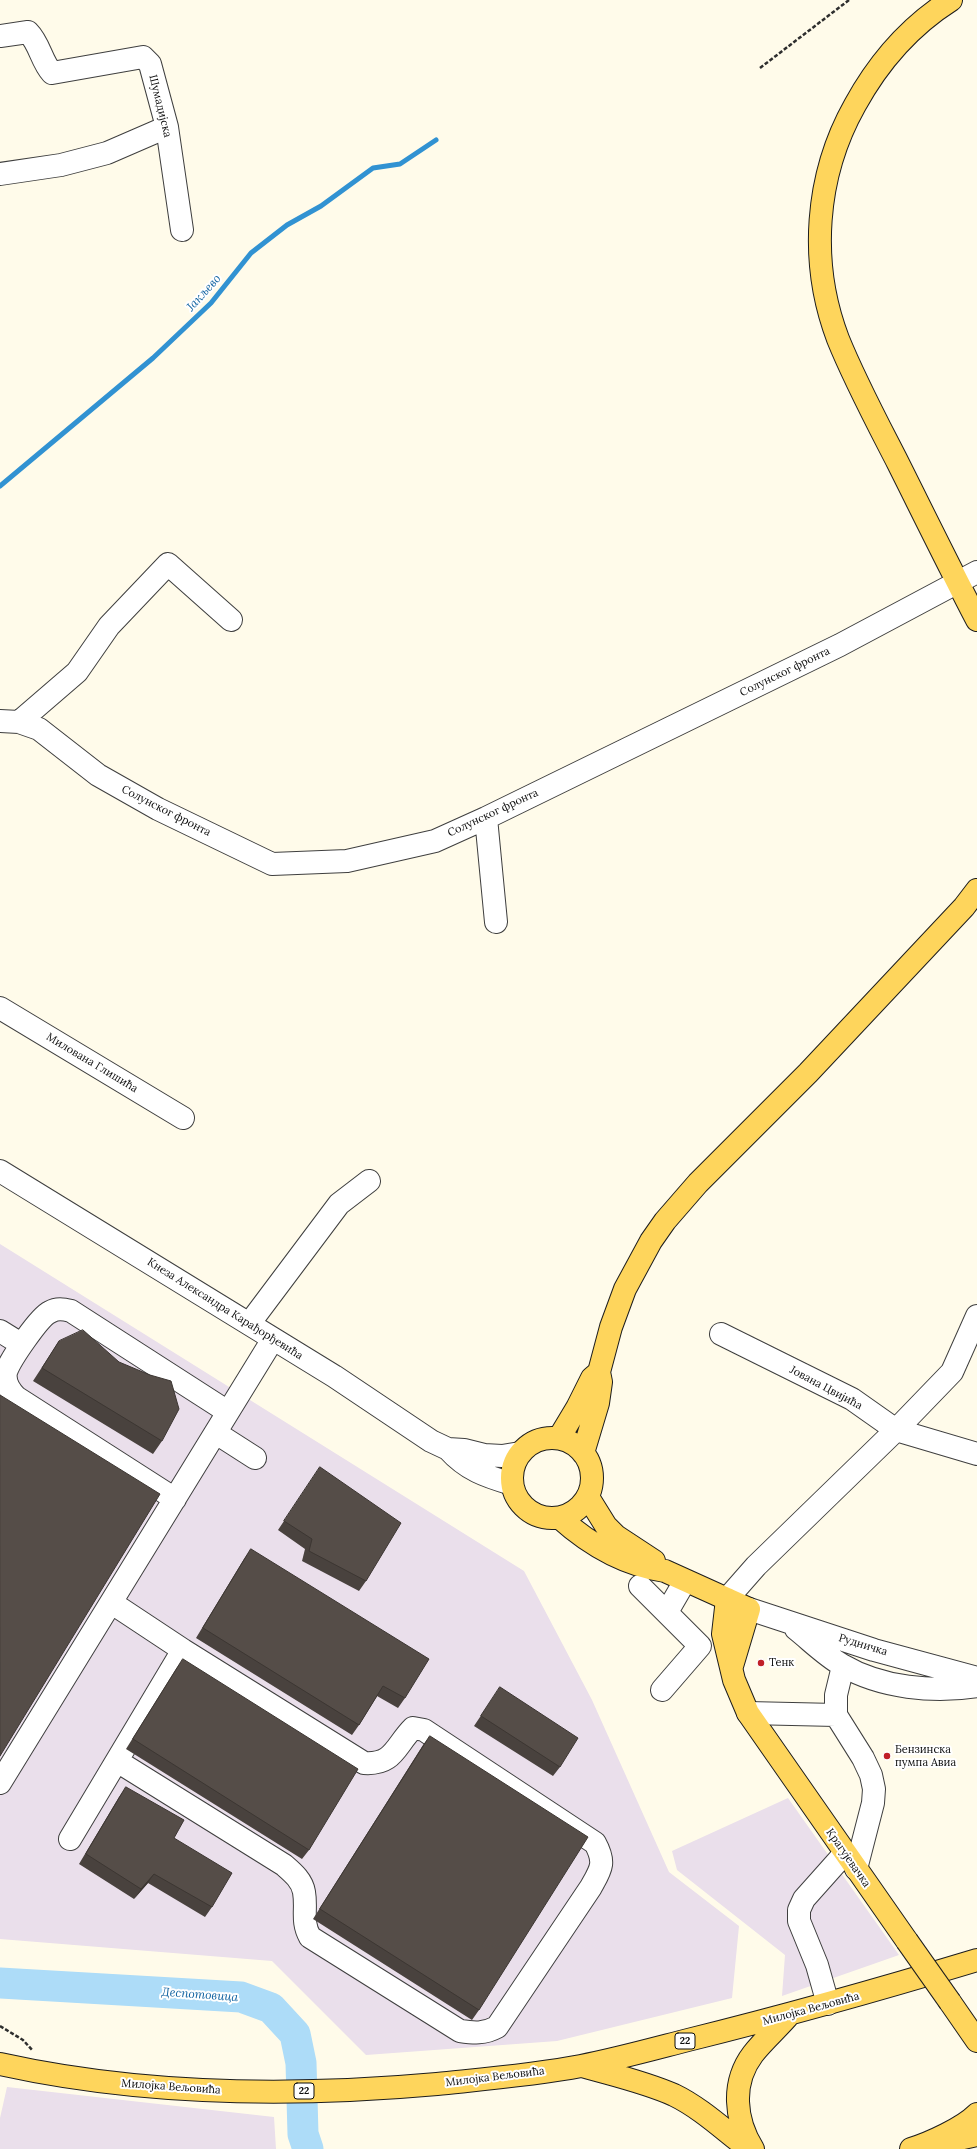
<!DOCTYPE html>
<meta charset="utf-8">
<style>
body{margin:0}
canvas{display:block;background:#fffbea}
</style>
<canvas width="977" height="2149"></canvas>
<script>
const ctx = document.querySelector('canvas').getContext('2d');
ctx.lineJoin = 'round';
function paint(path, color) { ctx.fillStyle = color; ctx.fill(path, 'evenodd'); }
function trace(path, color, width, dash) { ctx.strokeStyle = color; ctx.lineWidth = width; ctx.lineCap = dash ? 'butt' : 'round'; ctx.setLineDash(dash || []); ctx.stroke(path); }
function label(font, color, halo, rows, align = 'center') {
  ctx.font = font + ' Lora,serif'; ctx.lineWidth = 4; ctx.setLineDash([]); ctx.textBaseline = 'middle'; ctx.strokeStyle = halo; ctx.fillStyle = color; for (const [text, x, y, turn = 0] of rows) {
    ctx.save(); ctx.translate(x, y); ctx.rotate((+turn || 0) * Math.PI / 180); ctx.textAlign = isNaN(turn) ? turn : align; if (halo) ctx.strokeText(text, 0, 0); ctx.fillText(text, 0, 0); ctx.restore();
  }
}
const industrial = new Path2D(`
 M 0,1244 L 524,1571 L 592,1700 L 669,1872 L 739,1926 L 732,1998 L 557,2041 L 366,2055 L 272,1961 L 0,1939 Z
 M 788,1798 L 899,1955 L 782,1996 L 785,1955 L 677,1870 L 672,1851 Z
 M 7,2087 L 274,2117 L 276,2149 L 0,2149 L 0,2118 Z`);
const stream = new Path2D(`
 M 0,486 L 153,358 L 211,303 L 251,253 L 287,225 L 321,206 L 373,168 L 400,164 L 436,140`);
const river = new Path2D(`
 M 0,1983 L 241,1997 L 271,2008 L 295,2034 L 301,2063 L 303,2134 L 308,2149`);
const path = new Path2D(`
 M 760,68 L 849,0
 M 0,2026 L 23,2040 L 33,2051`);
const minor = new Path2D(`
 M 0,36 L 28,32 C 40,44 41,61 52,73 L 143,57 L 150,64 L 167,127 L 182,230
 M 0,174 L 61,165 L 107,153 L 167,127
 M 0,721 L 19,722 L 39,729 L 98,775 L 158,809 L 272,864 L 347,861 L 435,841 L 486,818 L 840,645 L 977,572
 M 19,722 L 77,672 L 109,626 L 168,564 L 231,620
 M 486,818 L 496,922
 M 0,1008 L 183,1118
 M 0,1171 L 334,1376 L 431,1441 L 448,1449 L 464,1450 L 484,1455 L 502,1456 L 520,1453
 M 249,1324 L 339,1204 L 369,1181
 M 0,1331 L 21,1344
 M 721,1334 L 852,1399 L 896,1430 L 977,1454
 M 216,1433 L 255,1458
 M 448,1449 C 467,1470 485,1476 512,1484
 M 175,1499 L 16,1397 C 10,1391 4,1382 6,1372 C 10,1360 39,1317 50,1312 C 57,1308 63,1309 71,1311 L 228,1412
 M 640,1586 L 700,1646 L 662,1690
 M 727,1599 L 756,1566 L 896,1430 L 952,1372 L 977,1316
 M 749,1609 L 874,1650 L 977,1678
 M 667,1612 L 685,1581
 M 796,1629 C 811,1641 826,1656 842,1665 C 881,1688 934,1693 977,1686
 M 843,1666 L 836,1695 L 836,1715 L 863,1758 L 871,1775 L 874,1789 L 873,1803 L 856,1869
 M 748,1713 L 836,1715
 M 117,1761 L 284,1865 C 292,1872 302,1880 304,1892 C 307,1909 301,1921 310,1937 L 460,2031 C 474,2033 484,2034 497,2027 L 591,1887 C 601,1869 606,1863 595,1843 L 424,1730 L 413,1728 C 395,1746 394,1765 364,1763 L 183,1650
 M 0,1783 L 273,1339
 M 70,1839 L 183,1650 L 112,1603
 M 828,2004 L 817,1965 L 799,1921 L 799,1910 L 804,1899 L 845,1853`);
const major = new Path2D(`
 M 951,0 C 910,26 878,63 855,105 C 815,176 809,263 838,339 C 855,381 877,422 898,463 C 924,515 950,568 977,620
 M512 1478a40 40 0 1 1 80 0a40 40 0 1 1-80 0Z
 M 559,1438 L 577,1408 L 592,1378 L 599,1372
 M 583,1453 L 598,1403 L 601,1382 L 599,1372 L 611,1327 L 625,1289 L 651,1241 L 665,1221 L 698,1183 L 808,1073 L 964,907 L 977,890
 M 588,1497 L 606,1526 L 616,1536 L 654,1561
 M 560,1518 C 590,1545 625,1565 665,1571 L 749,1609 L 732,1666
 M 727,1599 L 723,1634 L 734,1680 L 748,1713 L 907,1941
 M 950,2002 L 977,2041
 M 0,2064 C 144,2096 292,2097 437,2084 C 485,2079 534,2075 581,2066 C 617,2059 653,2049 688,2040 C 785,2016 881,1989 977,1960
 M 582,2066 C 613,2075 645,2082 674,2095 C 701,2108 725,2131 749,2149
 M 945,2142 L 977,2135
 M 753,2149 C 735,2120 731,2083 753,2054 C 764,2040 778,2028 789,2015
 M 911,2149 C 930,2143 963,2128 977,2114`);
const majorBridge = new Path2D(`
 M 907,1941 L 950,2002`);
const wall = new Path2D(`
 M 59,1341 L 162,1441 L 153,1454 L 33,1381 Z
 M 320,1467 L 366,1581 L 359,1591 L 302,1561 L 305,1549 L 278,1530 Z
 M 251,1549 L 405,1698 L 398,1708 L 377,1696 L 359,1725 L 352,1735 L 196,1638 L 244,1559 Z
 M 183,1659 L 309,1850 L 302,1859 L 126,1749 L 176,1669 Z
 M 500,1687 L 560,1767 L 553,1776 L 474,1726 Z
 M 430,1736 L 479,2010 L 472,2020 L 313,1919 L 423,1745 Z
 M 126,1787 L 174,1838 L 212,1907 L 205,1917 L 148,1883 L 134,1899 L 79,1864 L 119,1797 Z`);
const shadedWall = new Path2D(`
 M 154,1874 L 148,1883 L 134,1899 L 141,1889 Z`);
const building = new Path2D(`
 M 83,1330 L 119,1362 L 150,1375 L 171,1381 L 179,1409 L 162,1441 L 42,1368 L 59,1341 Z
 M 0,1395 L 160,1494 L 0,1756 Z
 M 320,1467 L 401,1523 L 366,1581 L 309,1551 L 312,1539 L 284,1521 Z
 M 251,1549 L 429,1659 L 405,1698 L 383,1686 L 359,1725 L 203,1628 Z
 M 183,1659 L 358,1769 L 309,1850 L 133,1739 Z
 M 500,1687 L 578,1738 L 560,1767 L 481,1716 Z
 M 430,1736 L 588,1837 L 479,2010 L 320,1909 Z
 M 126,1787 L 184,1820 L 174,1838 L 232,1873 L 212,1907 L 154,1874 L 141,1889 L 86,1854 Z`);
const markers = [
 [761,1663,4,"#c01f28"],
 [887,1756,4,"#c01f28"]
];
const shields = [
 [685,2041,20],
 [304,2091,20]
];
const shieldNames = [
 ["22",685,2041],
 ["22",304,2091]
];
const streetNames = [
 ["Шумадијска",160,106,76],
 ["Солунског фронта",785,672,-26],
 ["Солунског фронта",166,811,27],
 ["Солунског фронта",493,813,-25],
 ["Милована Глишића",92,1063,31],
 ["Кнеза Александра Карађорђевића",225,1309,32],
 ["Јована Цвијића",826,1388,28],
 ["Рудничка",863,1645,17],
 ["Крагујевачка",848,1858,55],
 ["Милојка Вељовића",811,2009,-15],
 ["Милојка Вељовића",495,2077,-7],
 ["Милојка Вељовића",171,2087,4]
];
const poiNames = [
 ["Тенк",769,1663],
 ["Бензинска",895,1750],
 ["пумпа Авиа",895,1763]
];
const waterNames = [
 ["Јакљево",204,293,-48],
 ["Деспотовица",200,1995,4]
];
paint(industrial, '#eadfeb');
trace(stream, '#3192d2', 5);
trace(river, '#addcf8', 31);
trace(minor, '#3f3f3f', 24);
trace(major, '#1d1d1d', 24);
trace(path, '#2e2e2e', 2.5, [4, 2]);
trace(minor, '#fff', 22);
trace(major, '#fed55c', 22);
trace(majorBridge, '#1d1d1d', 24, []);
trace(majorBridge, '#fed55c', 22);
paint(wall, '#49423e');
paint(shadedWall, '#3c3632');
paint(building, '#554d48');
trace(building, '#3c3632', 1);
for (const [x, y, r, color] of markers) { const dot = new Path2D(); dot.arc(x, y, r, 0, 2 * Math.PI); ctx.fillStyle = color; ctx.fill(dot); trace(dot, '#fff', 1.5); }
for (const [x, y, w] of shields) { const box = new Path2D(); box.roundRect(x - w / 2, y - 8, w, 16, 3); ctx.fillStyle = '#fff'; ctx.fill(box); trace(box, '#0c0c0c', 1); }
label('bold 10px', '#0c0c0c', null, shieldNames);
label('11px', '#0c0c0c', '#fff', streetNames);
label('11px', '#0c0c0c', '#fff', poiNames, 'left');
label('italic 12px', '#1163a1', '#fff', waterNames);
</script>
